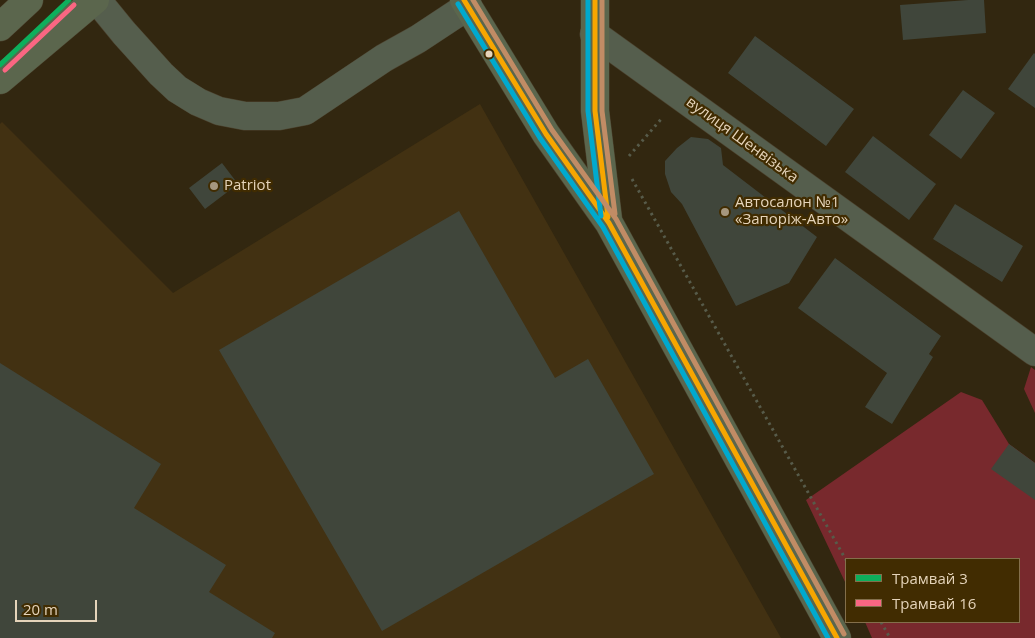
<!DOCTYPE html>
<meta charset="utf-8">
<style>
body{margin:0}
#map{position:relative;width:1035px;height:638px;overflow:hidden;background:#322710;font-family:"Open Sans",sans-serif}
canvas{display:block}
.legend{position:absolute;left:845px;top:558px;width:175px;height:65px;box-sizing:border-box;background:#412c01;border:1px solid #836f4b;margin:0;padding:6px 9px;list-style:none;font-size:15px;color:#e5d4ba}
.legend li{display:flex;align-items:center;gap:10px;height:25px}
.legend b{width:25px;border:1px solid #836f4b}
.scale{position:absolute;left:15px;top:600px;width:82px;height:22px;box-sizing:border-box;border:2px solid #e5d4ba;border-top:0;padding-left:6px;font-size:15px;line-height:18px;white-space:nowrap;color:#e5d4ba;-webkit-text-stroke:4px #412c01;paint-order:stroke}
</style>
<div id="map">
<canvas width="1035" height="638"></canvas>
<ul class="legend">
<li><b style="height:6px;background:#0daf5c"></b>Трамвай 3</li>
<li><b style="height:6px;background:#fa6682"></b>Трамвай 16</li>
</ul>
<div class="scale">20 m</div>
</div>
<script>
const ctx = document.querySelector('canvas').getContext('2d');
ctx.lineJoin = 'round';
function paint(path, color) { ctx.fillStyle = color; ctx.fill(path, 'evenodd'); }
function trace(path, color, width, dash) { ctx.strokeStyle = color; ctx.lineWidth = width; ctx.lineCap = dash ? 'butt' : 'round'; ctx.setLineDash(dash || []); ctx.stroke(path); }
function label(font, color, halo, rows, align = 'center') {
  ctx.font = font + ' "Open Sans",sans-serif'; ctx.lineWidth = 4.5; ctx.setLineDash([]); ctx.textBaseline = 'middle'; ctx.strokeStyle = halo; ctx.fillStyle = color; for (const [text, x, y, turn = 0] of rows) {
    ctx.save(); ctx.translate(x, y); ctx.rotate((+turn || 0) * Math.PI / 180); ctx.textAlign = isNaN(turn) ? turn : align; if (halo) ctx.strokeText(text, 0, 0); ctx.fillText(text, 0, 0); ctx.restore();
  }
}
const built = new Path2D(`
 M 480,104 L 781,638 L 0,638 L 0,124 L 2,122 L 173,293 Z`);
const green = new Path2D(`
 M 1031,367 L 1035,370 L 1035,413 L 1024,389 Z
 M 961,392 L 982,400 L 1009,444 L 1035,463 L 1035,638 L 872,638 L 865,622 L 1019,622 L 1019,559 L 846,559 L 846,584 L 806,500 Z`);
const building = new Path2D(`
 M 968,0 L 984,0 L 986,33 L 903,40 L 900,5 Z
 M 755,36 L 854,109 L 826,146 L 728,73 Z
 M 1034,53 L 1035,54 L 1035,108 L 1008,89 Z
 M 963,90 L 995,113 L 961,159 L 929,135 Z
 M 873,136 L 936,184 L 909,220 L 845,172 Z
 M 691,137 L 708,139 L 721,148 L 723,165 L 817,237 L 789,283 L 736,306 L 682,204 L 671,192 L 665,174 L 665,161 L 677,148 Z
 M 222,163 L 238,184 L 205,209 L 189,188 Z
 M 955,204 L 1023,246 L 1002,282 L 933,239 Z
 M 459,211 L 555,378 L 588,359 L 654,474 L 382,631 L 219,350 Z
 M 835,258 L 941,336 L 929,354 L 933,357 L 892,424 L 865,407 L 887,373 L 798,308 Z
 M 0,363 L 161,464 L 134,508 L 226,565 L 209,592 L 275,633 L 272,638 L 0,638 Z
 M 1009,444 L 1035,463 L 1035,500 L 991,469 Z`);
const path = new Path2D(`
 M 629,156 L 663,117
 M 632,179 L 846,560
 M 881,622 L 890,638`);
const minor = new Path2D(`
 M 97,0 L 124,33 L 161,74 L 177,89 L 198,102 L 219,111 L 245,116 L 279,116 L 305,111 L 384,58 L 418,39 L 468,6
 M 594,34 L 1035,352`);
const major = new Path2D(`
 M 464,0 L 546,134 L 609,223 L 837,638
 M 595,0 L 595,111 L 608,219
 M 0,27 L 29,0
 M 0,80 L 95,0`);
const bus1 = new Path2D(`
 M 464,0 L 546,134 L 609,223 L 837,638
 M 595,0 L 595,111 L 608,217`);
const bus2 = new Path2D(`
 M 588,0 L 588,111 L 601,216
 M 458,4 L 540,138 L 603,227 L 828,638`);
const bus3 = new Path2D(`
 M 473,0 L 552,130 L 616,219 L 844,634
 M 602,0 L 602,111 L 615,214`);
const tram1 = new Path2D(`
 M 0,65 L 69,0`);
const tram2 = new Path2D(`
 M 5,70 L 74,5`);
const markers = [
 [489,54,4.5,"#e5d4ba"],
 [214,186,5,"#a6977e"],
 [725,212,5,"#a6977e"]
];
const streetNames = [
 ["вулиця Шенвізька",742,140,36]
];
const poiNames = [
 ["Patriot",224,186],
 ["Автосалон №1",735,203],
 ["«Запоріж-Авто»",735,220]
];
paint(built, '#423112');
paint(green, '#78292d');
paint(building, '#40463b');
trace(minor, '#4c422e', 29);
trace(major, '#4c422e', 29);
trace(path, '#575b4a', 3, [2.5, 4]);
trace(minor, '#555e4d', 28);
trace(major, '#5b664d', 28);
trace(bus1, '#f7a600', 5);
trace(bus2, '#00a9ce', 5);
trace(bus3, '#c18c65', 5);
trace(tram1, '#0daf5c', 5);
trace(tram2, '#fa6682', 5);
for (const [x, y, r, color] of markers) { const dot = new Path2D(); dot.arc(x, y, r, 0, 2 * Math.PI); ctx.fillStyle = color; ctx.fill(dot); trace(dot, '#412c01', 2); }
label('15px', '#e5d4ba', '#412c01', streetNames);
label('15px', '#e5d4ba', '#412c01', poiNames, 'left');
</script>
